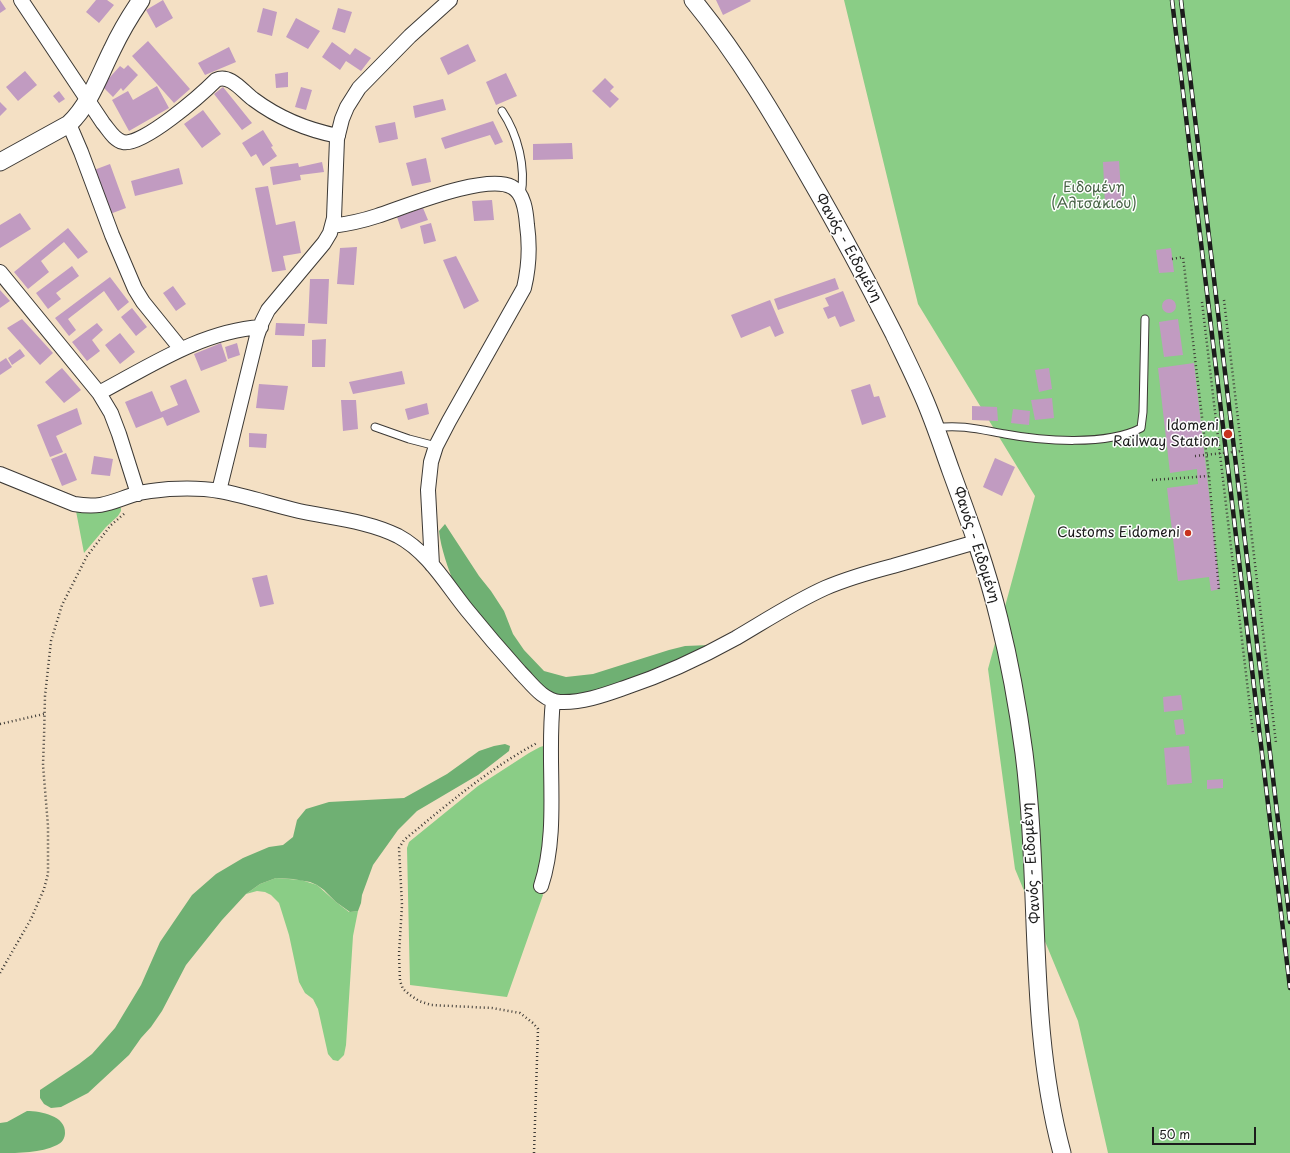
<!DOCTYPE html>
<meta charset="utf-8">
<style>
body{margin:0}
#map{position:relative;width:1290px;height:1153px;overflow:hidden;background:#f4e0c4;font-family:"Playpen Sans",sans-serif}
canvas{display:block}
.scale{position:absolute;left:1152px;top:1127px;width:104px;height:18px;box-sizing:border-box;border:2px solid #1c1c1c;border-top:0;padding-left:5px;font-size:12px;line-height:14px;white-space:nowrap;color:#1c1c1c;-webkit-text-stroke:3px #fff;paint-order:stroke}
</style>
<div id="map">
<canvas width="1290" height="1153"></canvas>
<div class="scale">50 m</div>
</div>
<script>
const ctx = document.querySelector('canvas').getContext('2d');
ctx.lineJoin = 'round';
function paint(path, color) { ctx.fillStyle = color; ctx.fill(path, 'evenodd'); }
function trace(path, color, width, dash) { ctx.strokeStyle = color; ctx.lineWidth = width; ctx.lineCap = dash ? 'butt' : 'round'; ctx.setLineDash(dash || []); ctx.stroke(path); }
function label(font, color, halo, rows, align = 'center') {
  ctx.font = font + ' "Playpen Sans",sans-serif'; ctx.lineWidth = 3; ctx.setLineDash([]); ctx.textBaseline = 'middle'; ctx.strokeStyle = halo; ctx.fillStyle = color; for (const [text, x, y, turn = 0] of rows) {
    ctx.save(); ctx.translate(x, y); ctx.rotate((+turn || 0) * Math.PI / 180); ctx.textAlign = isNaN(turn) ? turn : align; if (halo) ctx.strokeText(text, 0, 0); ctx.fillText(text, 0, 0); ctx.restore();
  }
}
const green = new Path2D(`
 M 844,0 L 1290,0 L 1290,1153 L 1108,1153 L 1078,1021 L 1015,869 L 988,669 L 1035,496 L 918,304 Z
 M 119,507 L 121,508 L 121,511 L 118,516 L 106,527 L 84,553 L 76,511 C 92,513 104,512 119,507 Z
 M 547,745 L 547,837 L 537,885 L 543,895 L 507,997 L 410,985 L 407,848 L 409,842 L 478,786 L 529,753 L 540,747 Z
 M 276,878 L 301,880 L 317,885 L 336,902 L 349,912 L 358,911 L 353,936 L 346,1045 L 344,1055 L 338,1061 L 333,1060 L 328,1054 L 318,1009 L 313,999 L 305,993 L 299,982 L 289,935 L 279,903 L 271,895 L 265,892 L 257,891 L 246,894 L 260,884 Z`);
const forest = new Path2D(`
 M 445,524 L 479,576 L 491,591 L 504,611 L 513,634 L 524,650 L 544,671 L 566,677 L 593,674 L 669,650 L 685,646 L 710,645 L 703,651 L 586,696 L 568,697 L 551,694 L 535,681 L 455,586 C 448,568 441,549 439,531 Z
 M 505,744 L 510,746 L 509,751 L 478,775 L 417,811 L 398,830 L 373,865 L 362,895 L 361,903 L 358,911 L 350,912 L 336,902 L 324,890 L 317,885 L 310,882 L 293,879 L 276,878 L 260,884 L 246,894 L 222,920 L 186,965 L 162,1011 L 151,1027 L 141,1038 L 129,1055 L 88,1093 L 61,1107 L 51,1108 L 44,1104 L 40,1098 L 40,1090 L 79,1064 L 92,1054 L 115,1028 L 141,985 L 160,942 L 192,895 L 216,874 L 243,858 L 269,847 L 283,845 L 293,837 L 297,820 L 306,809 L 329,802 L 404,798 L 447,774 L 479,751 L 494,746 Z
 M 27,1111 C 41,1111 66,1116 65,1133 C 65,1138 62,1143 57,1145 C 40,1153 20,1153 0,1153 L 0,1123 L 7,1122 Z`);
const building = new Path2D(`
 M 0,0 L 6,9 L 0,13 Z
 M 96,0 L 107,0 L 114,5 L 99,23 L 86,12 Z
 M 163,0 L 173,18 L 156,28 L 146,10 Z
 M 716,0 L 750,0 L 751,1 L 723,15 Z
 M 263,8 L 277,12 L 272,36 L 257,32 Z
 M 338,8 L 352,12 L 345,33 L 332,29 Z
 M 296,18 L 320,31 L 308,49 L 286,37 Z
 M 148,41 L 190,89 L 174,103 L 132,56 Z
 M 332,42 L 350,55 L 355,48 L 371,58 L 361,71 L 346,61 L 340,70 L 322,57 Z
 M 468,44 L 476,61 L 448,75 L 440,58 Z
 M 229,47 L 236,62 L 205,75 L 198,63 Z
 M 128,65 L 138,75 L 123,91 L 121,88 L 113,97 L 102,86 L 120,66 L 124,69 Z
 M 25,71 L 37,85 L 18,101 L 6,87 Z
 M 288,72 L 288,87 L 276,88 L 275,74 Z
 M 506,73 L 517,96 L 496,105 L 486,82 Z
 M 605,78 L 614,87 L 610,91 L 619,99 L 610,108 L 592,91 Z
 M 157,86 L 169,108 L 129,131 L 112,100 L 128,91 L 133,100 Z
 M 223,87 L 252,123 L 242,130 L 214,94 Z
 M 301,87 L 312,90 L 306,110 L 295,107 Z
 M 59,91 L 65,99 L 59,103 L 53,96 Z
 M 443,99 L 446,110 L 415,118 L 413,106 Z
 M 0,102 L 7,109 L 0,116 Z
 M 203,110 L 221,134 L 202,148 L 184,124 Z
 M 493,121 L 503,142 L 495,145 L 490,135 L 445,149 L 441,138 Z
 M 395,122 L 398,139 L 379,143 L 375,126 Z
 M 263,130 L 273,146 L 271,147 L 277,156 L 263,166 L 256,154 L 251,157 L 242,143 Z
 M 572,143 L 573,159 L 533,160 L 533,144 Z
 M 426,158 L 431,182 L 412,186 L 406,163 Z
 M 1119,161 L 1122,205 L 1105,205 L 1103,162 Z
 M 322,162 L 324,172 L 300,175 L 301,180 L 273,185 L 270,167 L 298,163 L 299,167 Z
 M 110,164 L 126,208 L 110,214 L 94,170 Z
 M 179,168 L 183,184 L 135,196 L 131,181 Z
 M 268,186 L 276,225 L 295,221 L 301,253 L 283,256 L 286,270 L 272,272 L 255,188 Z
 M 492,200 L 494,220 L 474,221 L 472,201 Z
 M 423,208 L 428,220 L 401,229 L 397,217 Z
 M 20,213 L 31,229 L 0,248 L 0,225 Z
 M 431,223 L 436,241 L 424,244 L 420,226 Z
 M 68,228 L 88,252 L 78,259 L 64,242 L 41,261 L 49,272 L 28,289 L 14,272 Z
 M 357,247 L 354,285 L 337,284 L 340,248 Z
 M 1171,248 L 1174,272 L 1159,273 L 1156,250 Z
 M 456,256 L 479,301 L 464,309 L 443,260 Z
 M 72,266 L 79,276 L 56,293 L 61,299 L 48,309 L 36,293 Z
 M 110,277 L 129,302 L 118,311 L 104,291 L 68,319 L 76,330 L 69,336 L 55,318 Z
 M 835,278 L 839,289 L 778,310 L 774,299 Z
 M 310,279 L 329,279 L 327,324 L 308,323 Z
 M 173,286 L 186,304 L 176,311 L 163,293 Z
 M 0,290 L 10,301 L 0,308 Z
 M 843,291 L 855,321 L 840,327 L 835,316 L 828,319 L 823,308 L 829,306 L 825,298 Z
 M1162 306a7 7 0 1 1 14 0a7 7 0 1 1-14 0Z
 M 770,300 L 784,333 L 775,337 L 770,326 L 741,338 L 731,315 Z
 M 132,308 L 147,327 L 136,336 L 121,317 Z
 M 22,319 L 53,353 L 40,365 L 7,328 Z
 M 1178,319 L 1183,355 L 1164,357 L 1159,322 Z
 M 97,323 L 103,330 L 92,340 L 100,351 L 87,361 L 72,342 Z
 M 276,323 L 305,324 L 304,336 L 275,335 Z
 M 120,333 L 135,352 L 120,364 L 105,345 Z
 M 326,339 L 325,367 L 312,367 L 312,340 Z
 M 221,343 L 227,361 L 201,371 L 194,354 Z
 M 237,343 L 240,355 L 228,359 L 225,347 Z
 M 20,349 L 25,356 L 12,365 L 8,358 Z
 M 6,358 L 12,367 L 0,375 L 0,362 Z
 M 1194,363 L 1220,589 L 1211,591 L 1209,577 L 1178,581 L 1167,488 L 1198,484 L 1197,469 L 1170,473 L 1158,368 Z
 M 62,368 L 81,390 L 64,403 L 45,382 Z
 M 1049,368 L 1052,389 L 1039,392 L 1035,370 Z
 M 402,371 L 405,384 L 353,394 L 349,382 Z
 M 186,379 L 200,412 L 167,426 L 163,417 L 136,428 L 125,402 L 152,391 L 161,412 L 178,405 L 170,386 Z
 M 259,384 L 288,386 L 284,410 L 256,408 Z
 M 870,384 L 874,397 L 879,396 L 886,417 L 862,425 L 851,390 Z
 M 1052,398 L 1054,418 L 1035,420 L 1031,400 Z
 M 341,400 L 356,400 L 358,429 L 343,431 Z
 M 427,403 L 429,414 L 408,420 L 405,409 Z
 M 972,406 L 997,407 L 998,421 L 972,420 Z
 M 77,408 L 82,424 L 56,436 L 63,452 L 50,457 L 37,425 Z
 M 1013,409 L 1030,411 L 1029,425 L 1011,423 Z
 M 249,433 L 267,434 L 266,448 L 249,447 Z
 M 66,453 L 77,480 L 62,486 L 51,459 Z
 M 94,456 L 113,459 L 110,476 L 91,474 Z
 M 995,458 L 1015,467 L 1002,496 L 983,487 Z
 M 267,575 L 274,604 L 260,607 L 252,578 Z
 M 1181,695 L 1183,710 L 1164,712 L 1163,697 Z
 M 1183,719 L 1185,734 L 1176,735 L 1174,720 Z
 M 1189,746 L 1192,783 L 1167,785 L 1164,748 Z
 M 1223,779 L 1223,788 L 1207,789 L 1207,780 Z`);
const path = new Path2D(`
 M 1172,259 L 1183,257 L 1209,476 L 1219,590
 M 1224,300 L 1276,743
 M 1202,302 L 1253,733
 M 1195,456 L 1242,451
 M 1152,480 L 1209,476
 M 0,724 L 44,714
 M 0,973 L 31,919 L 44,889 L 48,874 L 48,826 L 43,765 L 44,738 L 45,696 L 51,641 L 62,605 L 87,556 L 111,525 L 125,513
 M 534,1153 L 538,1029 L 533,1023 L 520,1013 L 492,1008 L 431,1005 L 419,1001 L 410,995 L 403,989 L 400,981 L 399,954 L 402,905 L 399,848 L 404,840 C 448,804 487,770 537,743`);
const service = new Path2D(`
 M 502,111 C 518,135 526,167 521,195
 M 375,427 L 409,439 L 436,446
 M 936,428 C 959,424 982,430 1005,434 C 1042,441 1107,446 1141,428 L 1143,412 L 1144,367 L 1145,319`);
const minor = new Path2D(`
 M 21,0 L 103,123 C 109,130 114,140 123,142 C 142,147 202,94 216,80 C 230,73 243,92 253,99 C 277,117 308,130 338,136
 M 69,124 L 81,152 L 112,235 L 135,289 L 143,302 L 181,349
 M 332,226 C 347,224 362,221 377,216 C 405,207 486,173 512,187 C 524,193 526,212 527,225 C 530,246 529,267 524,288 L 449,421 L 436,446 L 431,462 L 428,490 L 432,565
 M 0,272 L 99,393 L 111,413 L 119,434 L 138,494
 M 99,393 C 150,366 202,331 261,327
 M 0,474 L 74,504 C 104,509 112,501 139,493 C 148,491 159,490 169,489 C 186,488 203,488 220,491 C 247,496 273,505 299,511 C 332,518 368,521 398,536 C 428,552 446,584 467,610 C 484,631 502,652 520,672 C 531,683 543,701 560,702 C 582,703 604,695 624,688 C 663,675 700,658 736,638 C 765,621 794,602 825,588 C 846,579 870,572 893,566 C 920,558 948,550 976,542
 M 219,491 L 257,336 L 262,322 L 268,310 L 324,243 L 330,233 L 334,218 L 337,139 L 342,119 L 347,107 L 359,88 L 410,36 L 450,0
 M 541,886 C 560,829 546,761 553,701`);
const tertiary = new Path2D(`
 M 693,0 C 739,56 776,119 812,182 C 841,232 868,283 894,334 C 904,355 914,375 923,396 C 934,421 942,446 951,471 C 969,520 987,569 999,619 C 1010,663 1018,708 1024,753 C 1041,886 1027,1023 1062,1153
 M 0,162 L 69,124 C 90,104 99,76 112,50 C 120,33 130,16 141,0`);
const rail = new Path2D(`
 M 1172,0 L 1290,988
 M 1181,0 L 1290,922`);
const markers = [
 [1228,434,5,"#c8321e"],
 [1188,533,4,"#c8321e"]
];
const parkNames = [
 ["Ειδομένη",1094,188],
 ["(Αλτσάκιου)",1094,204]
];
const streetNames = [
 ["Φανός - Ειδομένη",848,248,61],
 ["Φανός - Ειδομένη",976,545,72],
 ["Φανός - Ειδομένη",1032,863,-94]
];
const poiNames = [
 ["Idomeni",1219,426],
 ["Railway Station",1219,442],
 ["Customs Eidomeni",1180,533]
];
paint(green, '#8acd86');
paint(forest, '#6fb073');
paint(building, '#c19bc1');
trace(service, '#3c3935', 9);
trace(minor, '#3c3935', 16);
trace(tertiary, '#3c3935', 19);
trace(path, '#3c3935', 2.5, [1, 3]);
trace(service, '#fff', 7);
trace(minor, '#fff', 14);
trace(tertiary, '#fff', 17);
trace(rail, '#1c1c1c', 4.5);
trace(rail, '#fff', 3, [9]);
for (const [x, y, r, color] of markers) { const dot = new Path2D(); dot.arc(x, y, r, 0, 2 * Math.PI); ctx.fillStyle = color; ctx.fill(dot); trace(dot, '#fff', 1.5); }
label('14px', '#486346', '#fff', parkNames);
label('14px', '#1c1c1c', '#fff', streetNames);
label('14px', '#1c1c1c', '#fff', poiNames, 'right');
</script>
